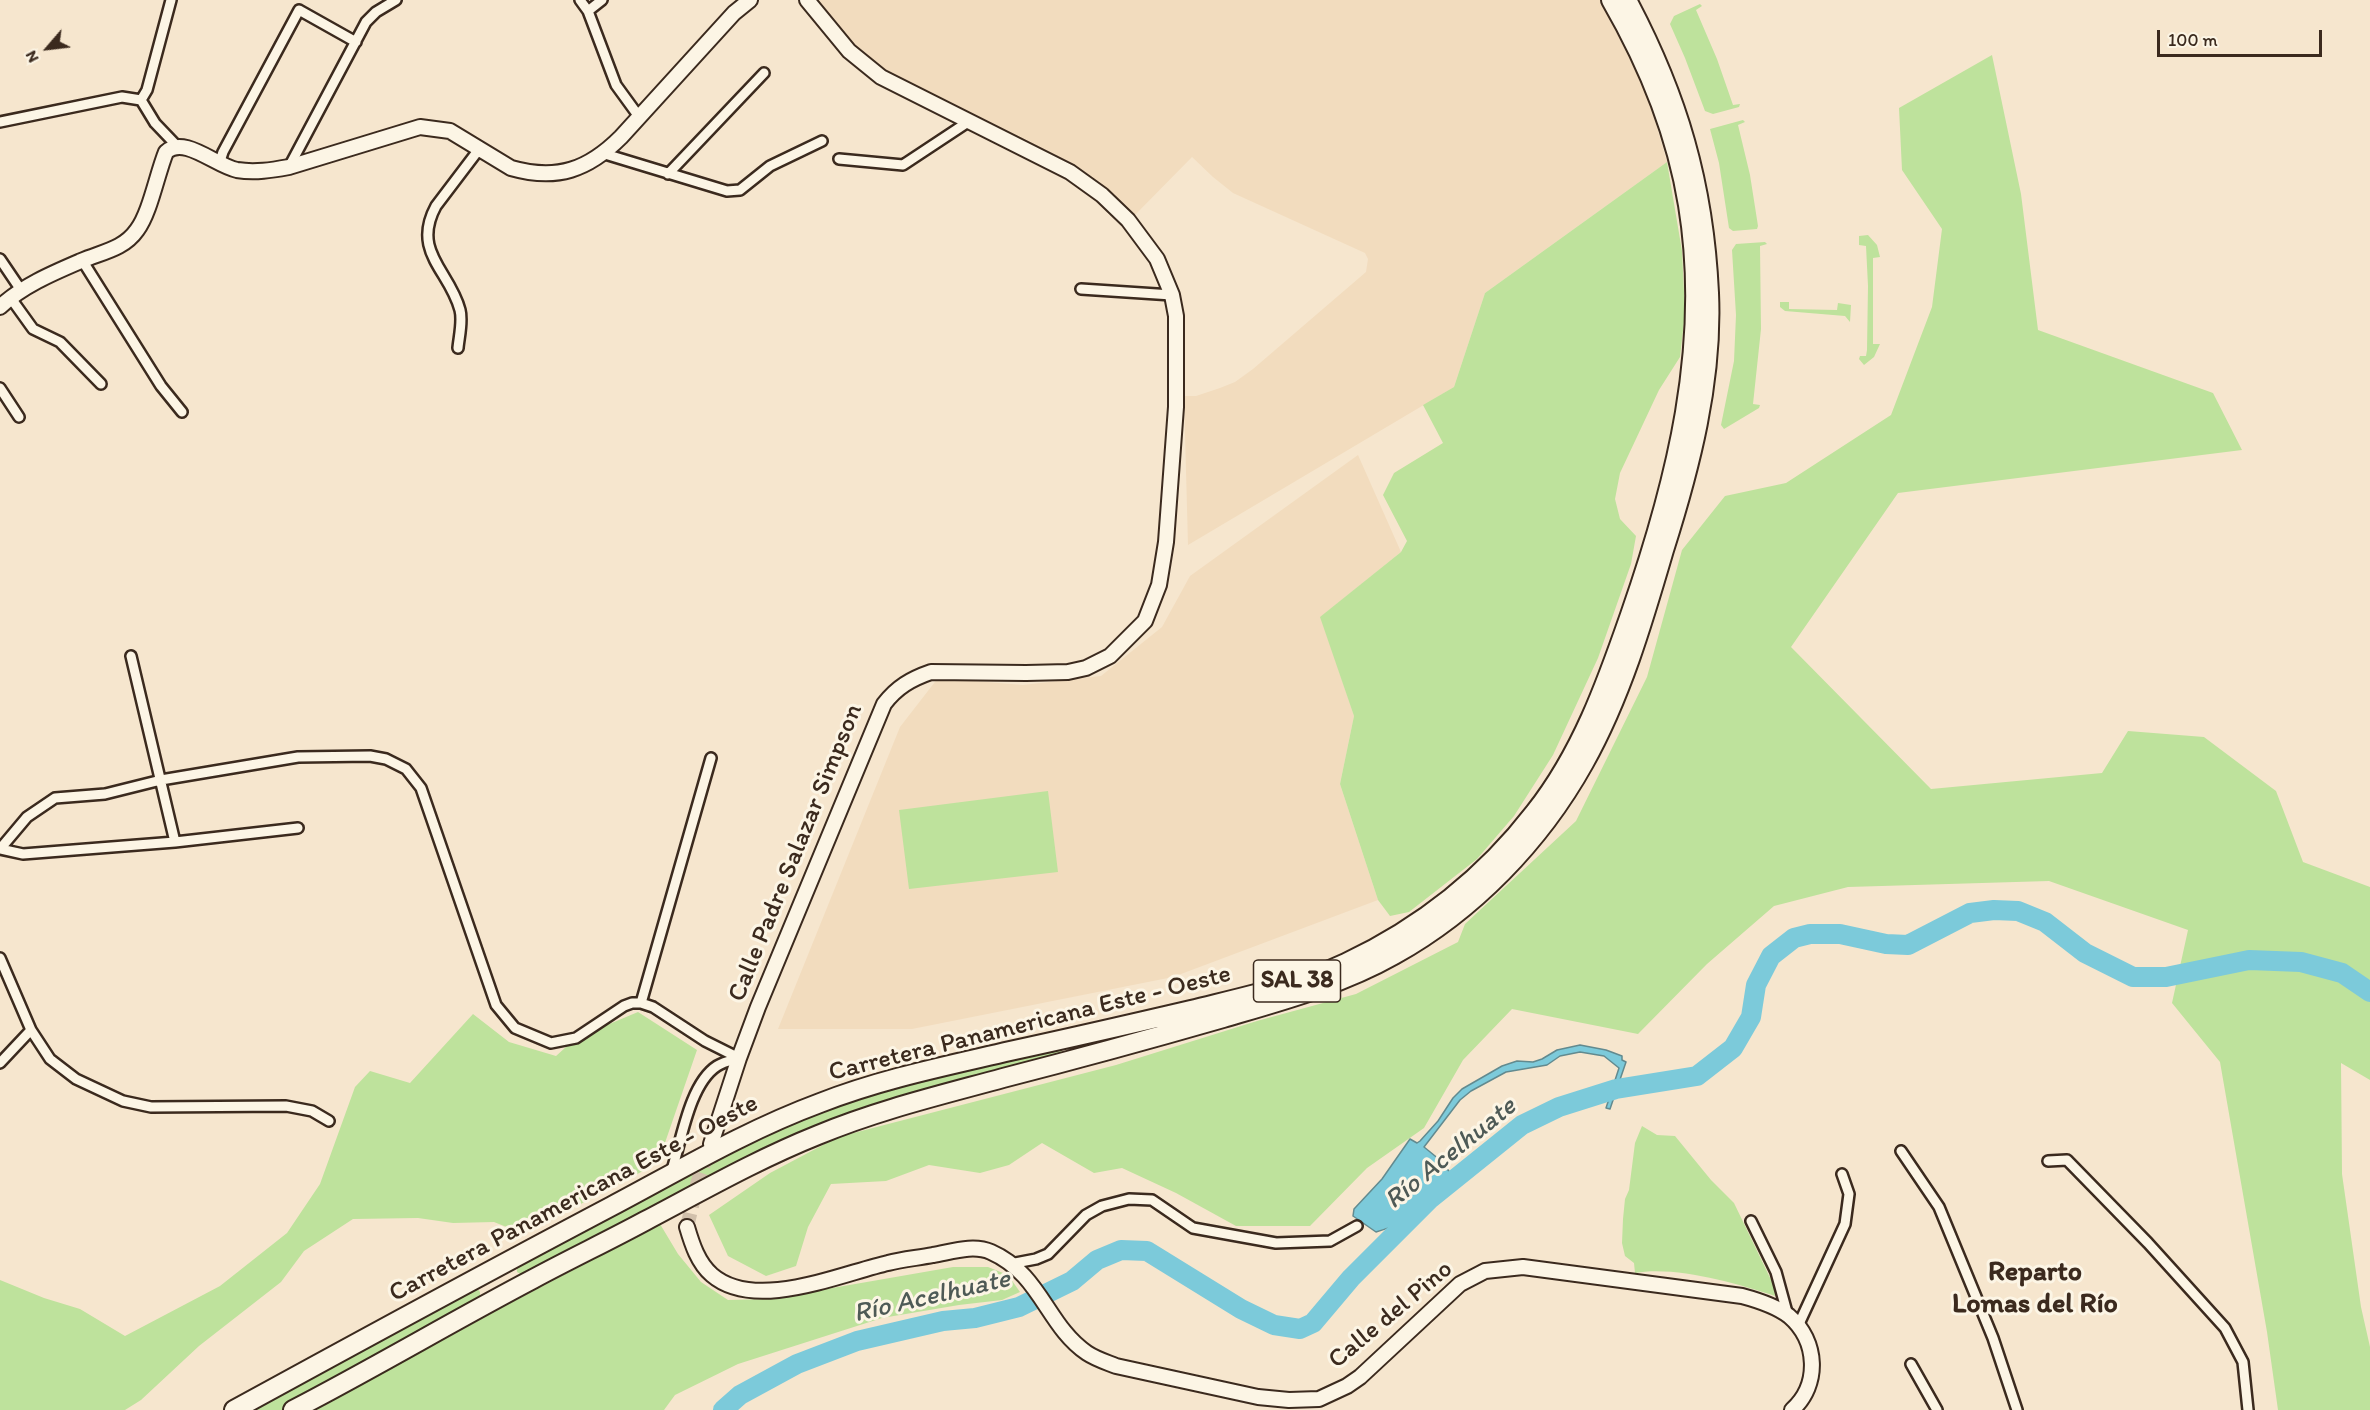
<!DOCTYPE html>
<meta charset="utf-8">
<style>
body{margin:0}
#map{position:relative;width:2370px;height:1410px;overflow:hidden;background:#f6e6ce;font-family:Itim,sans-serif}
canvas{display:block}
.north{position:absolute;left:18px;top:18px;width:60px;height:60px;-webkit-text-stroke:4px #fcf5e5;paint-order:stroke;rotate:242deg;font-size:16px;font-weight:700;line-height:24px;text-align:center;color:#3b2a1e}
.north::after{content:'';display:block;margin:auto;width:21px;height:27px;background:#3b2a1e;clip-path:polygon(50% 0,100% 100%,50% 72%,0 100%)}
.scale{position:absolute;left:2157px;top:30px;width:165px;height:27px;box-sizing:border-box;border:3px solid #3b2a1e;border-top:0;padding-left:8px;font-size:18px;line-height:21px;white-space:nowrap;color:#3b2a1e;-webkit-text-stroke:4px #fcf5e5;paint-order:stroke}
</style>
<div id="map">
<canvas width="2370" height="1410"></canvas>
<div class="north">N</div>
<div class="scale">100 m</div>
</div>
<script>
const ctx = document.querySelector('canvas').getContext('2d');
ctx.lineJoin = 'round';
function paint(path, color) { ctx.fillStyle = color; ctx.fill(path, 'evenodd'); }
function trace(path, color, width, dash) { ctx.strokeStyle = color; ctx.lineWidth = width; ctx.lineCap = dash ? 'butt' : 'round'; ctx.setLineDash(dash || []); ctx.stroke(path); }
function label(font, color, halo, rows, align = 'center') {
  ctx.font = font + ' Itim,sans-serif'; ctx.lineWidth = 6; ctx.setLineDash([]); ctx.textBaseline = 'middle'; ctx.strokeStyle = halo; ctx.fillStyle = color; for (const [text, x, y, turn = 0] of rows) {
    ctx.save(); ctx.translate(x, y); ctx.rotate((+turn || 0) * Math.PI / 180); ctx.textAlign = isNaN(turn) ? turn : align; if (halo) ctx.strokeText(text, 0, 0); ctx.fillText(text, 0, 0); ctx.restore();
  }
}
const built = new Path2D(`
 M 812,0 L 1605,0 L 1645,86 L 1667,162 L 1485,293 L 1454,387 L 1188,545 L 1184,396 L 1196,396 L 1220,388 L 1235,382 L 1253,369 L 1366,272 L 1368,259 L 1365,253 L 1233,193 L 1213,177 L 1192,157 L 1134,216 L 993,127 L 880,71 L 839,34 Z
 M 1358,455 L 1401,552 L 1321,617 L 1354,716 L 1340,784 L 1378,900 L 1173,977 L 912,1029 L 778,1029 L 900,727 L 938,678 L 1023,685 L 1101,676 L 1162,627 L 1190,576 Z`);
const green = new Path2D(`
 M 1700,4 L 1702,6 L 1696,10 L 1717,59 L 1733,105 L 1740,104 L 1739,107 L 1713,114 L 1705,111 L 1685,58 L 1670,24 L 1674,16 Z
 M 1992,55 L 2021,194 L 2038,330 L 2213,393 L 2242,450 L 1898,493 L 1791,647 L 1931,789 L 2102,773 L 2128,731 L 2204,737 L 2276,791 L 2303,862 L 2370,887 L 2370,1080 L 2341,1063 L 2342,1174 L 2361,1307 L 2370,1347 L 2370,1410 L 2278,1410 L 2267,1332 L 2220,1062 L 2172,1003 L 2188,930 L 2049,881 L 1848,887 L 1774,906 L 1707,964 L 1638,1034 L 1512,1009 L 1463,1060 L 1424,1128 L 1367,1168 L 1310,1226 L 1236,1226 L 1176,1193 L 1122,1168 L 1094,1173 L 1042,1143 L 1009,1165 L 980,1173 L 929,1165 L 886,1181 L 831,1184 L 808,1227 L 796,1266 L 766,1276 L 728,1256 L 709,1215 L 770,1173 L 838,1137 L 1116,1065 L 1257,1021 L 1356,994 L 1458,942 L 1465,924 L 1576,821 L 1647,677 L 1682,550 L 1725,496 L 1786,483 L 1891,415 L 1932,307 L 1942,229 L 1902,170 L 1899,108 Z
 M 1743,120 L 1745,122 L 1738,125 L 1750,175 L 1758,226 L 1757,229 L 1733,231 L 1729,228 L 1719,163 L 1710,129 Z
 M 1667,162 L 1682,251 L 1685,313 L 1680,357 L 1659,390 L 1620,473 L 1615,499 L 1620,519 L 1636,536 L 1631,564 L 1598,658 L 1553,755 L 1514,816 L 1477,859 L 1409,912 L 1390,916 L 1378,900 L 1340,784 L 1354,716 L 1320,617 L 1401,552 L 1407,541 L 1383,495 L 1394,473 L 1443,443 L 1423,405 L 1454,387 L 1485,293 Z
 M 1868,235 L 1877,245 L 1880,257 L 1873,258 L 1873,344 L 1880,344 L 1874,357 L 1864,365 L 1859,359 L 1860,356 L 1866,356 L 1867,350 L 1868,286 L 1866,246 L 1859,245 L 1859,236 Z
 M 1765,242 L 1767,244 L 1760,246 L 1761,329 L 1753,404 L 1760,405 L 1759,408 L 1724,429 L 1721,425 L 1734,361 L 1736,315 L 1732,250 L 1736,244 Z
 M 1780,302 L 1789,302 L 1789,309 L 1837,310 L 1838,303 L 1851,305 L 1850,322 L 1845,316 L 1785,311 L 1780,307 Z
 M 1048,791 L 1058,872 L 909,889 L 899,810 Z
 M 638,1012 L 697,1050 L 658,1163 L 524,1234 L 494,1222 L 453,1223 L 418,1218 L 353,1219 L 304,1251 L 281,1282 L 199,1346 L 141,1400 L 125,1410 L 0,1410 L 0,1280 L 44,1298 L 80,1309 L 125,1336 L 220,1286 L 287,1233 L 320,1184 L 355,1087 L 370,1071 L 410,1083 L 473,1014 L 509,1042 L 556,1056 L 576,1038 Z
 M 1061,1049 L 1062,1055 L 898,1102 L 524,1276 L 517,1272 L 517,1267 L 648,1193 L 798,1118 L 911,1081 Z
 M 1642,1126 L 1657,1135 L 1675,1136 L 1711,1180 L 1734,1203 L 1774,1286 L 1775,1296 C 1735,1283 1676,1266 1635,1273 L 1634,1263 L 1625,1256 L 1622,1243 L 1623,1219 L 1625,1199 L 1629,1190 L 1635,1143 Z
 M 660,1224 L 678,1254 L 701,1282 L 728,1300 L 769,1299 L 953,1267 L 988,1267 L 1008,1275 L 1020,1292 L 1002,1300 L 959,1305 L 882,1318 L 738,1364 L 675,1395 L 664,1410 L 316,1410 L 501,1308 Z
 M 477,1288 L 480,1292 L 480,1299 L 284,1410 L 248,1410 Z`);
const water = new Path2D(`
 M 1580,1045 L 1606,1050 L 1622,1056 L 1622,1060 L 1626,1062 L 1610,1109 L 1606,1108 L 1619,1068 L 1604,1056 L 1580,1052 L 1560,1056 L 1547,1065 L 1506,1072 L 1471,1091 L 1460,1100 L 1424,1147 L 1440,1160 L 1452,1175 C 1431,1188 1419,1210 1398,1223 C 1392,1227 1383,1230 1376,1232 L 1353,1216 L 1354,1209 L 1382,1179 L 1410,1139 L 1417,1143 L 1420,1141 L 1438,1121 L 1453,1098 L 1462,1089 L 1502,1066 L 1517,1061 L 1533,1062 L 1542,1059 L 1557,1050 Z`);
const river = new Path2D(`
 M 723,1410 L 740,1395 L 797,1364 L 857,1341 L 943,1321 L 975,1318 L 1019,1307 L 1072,1281 L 1097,1260 L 1121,1250 L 1147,1251 L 1241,1309 L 1274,1325 L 1300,1329 L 1313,1323 L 1351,1278 L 1430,1199 L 1522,1125 L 1559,1107 L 1616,1089 L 1697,1076 L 1733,1048 L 1751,1017 L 1756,985 L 1771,956 L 1794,938 L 1810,934 L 1840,934 L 1886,944 L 1908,945 L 1970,913 L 1994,910 L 2018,911 L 2045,922 L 2085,953 L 2133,977 L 2166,977 L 2249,960 L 2301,962 L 2342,973 L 2370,992`);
const secondaryTunnel = new Path2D(`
 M 687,1227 L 698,1181 L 708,1152`);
const street = new Path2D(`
 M 580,0 L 588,11 L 616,85 L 640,118
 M 588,11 L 602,0
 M 141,100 L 147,90 L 171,0
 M 0,122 L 122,97 L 141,100 L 155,123 L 177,146
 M 605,154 L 727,191 L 740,190 L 770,166 L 822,141
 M 839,159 L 903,165 L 968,122
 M 219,164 L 223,152 L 299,10 L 356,42
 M 289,167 L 366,22 L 376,12 L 396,0
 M 668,174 L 764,73
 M 0,259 L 21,290
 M 82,260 L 161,386 L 182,412
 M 1081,289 L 1172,295
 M 10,297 L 33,329 L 60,342 L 101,384
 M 458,348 C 459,337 463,321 460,310 C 450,271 411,252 436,206 L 480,148
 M 0,388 L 19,417
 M 131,656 L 175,842
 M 298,828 L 175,842 L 23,854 L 0,849 L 27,817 L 55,798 L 105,794 L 161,780 L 298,757 L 370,756 L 386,759 L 406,769 L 421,788 L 496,1005 L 515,1028 L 551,1043 L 576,1038 L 624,1006 L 632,1003 L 641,1003 L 653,1007 L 705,1041 L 739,1058
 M 0,958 L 31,1030 L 0,1063
 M 641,1003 L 711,758
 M 31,1030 L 50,1059 L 76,1079 L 123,1101 L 151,1107 L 286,1106 L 312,1111 L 329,1121
 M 1901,1151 L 1939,1207 L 1993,1338 L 2017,1410
 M 2048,1161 L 2067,1160 L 2148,1243 L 2225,1328 L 2243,1362 L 2248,1410
 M 671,1173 C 681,1143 689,1084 717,1066 C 723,1062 732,1060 739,1058
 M 1751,1221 L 1776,1272 L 1788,1316
 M 1010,1264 L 1036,1259 L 1048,1254 L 1086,1215 L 1102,1206 L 1129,1199 L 1152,1200 L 1193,1228 L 1276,1243 L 1330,1241 L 1357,1226
 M 1798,1326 L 1845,1224 L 1849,1194 L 1842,1174
 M 1911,1364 L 1937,1410`);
const secondary = new Path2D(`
 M 0,307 C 22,286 53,273 81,261 C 101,252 123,250 137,230 C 150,213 157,174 166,152 C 184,135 216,166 237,170 C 255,173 272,170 289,167 L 420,127 L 450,131 L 511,168 C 557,181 588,170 621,137 L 734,13 L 750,0
 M 711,1144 L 739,1058 L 758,1007 L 884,704 C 897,687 911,679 931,672 L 1026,673 L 1068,672 L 1086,668 L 1110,656 L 1145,621 L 1159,585 L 1166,542 L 1176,407 L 1176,316 L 1172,295 L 1157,259 L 1128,220 L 1102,195 L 1070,172 L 881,77 L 849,51 L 807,0
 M 687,1227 C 692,1244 698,1263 712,1275 C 755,1312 840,1274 888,1263 C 903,1259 918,1258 933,1255 C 951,1252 973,1244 991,1252 C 1041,1274 1047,1326 1087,1353 C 1096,1359 1106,1362 1116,1366 L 1258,1397 L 1289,1400 L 1319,1399 L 1347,1386 L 1360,1377 L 1460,1284 L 1485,1271 L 1523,1267 L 1742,1296 C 1757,1300 1776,1306 1789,1316 C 1818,1341 1820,1385 1792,1410`);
const highway = new Path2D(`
 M 234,1410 C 360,1341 485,1273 612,1206 C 680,1170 747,1130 820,1103 C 881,1079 946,1066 1010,1051 C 1070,1038 1131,1024 1191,1010 C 1243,997 1297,986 1346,963 C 1420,928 1485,877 1535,812 C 1581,754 1606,684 1630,615 C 1676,483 1711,345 1688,205 C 1676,132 1648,64 1611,0
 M 293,1410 C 374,1368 453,1321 533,1279 C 570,1259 608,1241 645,1221 C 702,1191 758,1159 818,1135 C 878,1110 941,1095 1003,1078 C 1077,1059 1150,1039 1223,1018 C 1281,1001 1341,985 1394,955 C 1473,911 1540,842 1584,763 C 1621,697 1643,622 1664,550 C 1690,468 1713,381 1709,293 C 1704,184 1678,96 1627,0`);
const shields = [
 [1297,981,87]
];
const shieldNames = [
 ["SAL 38",1297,981]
];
const streetNames = [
 ["Calle Padre Salazar Simpson",796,853,-68],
 ["Carretera Panamericana Este - Oeste",1030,1024,-14],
 ["Carretera Panamericana Este - Oeste",574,1199,-28],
 ["Calle del Pino",1391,1315,-40]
];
const waterNames = [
 ["Río Acelhuate",1451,1154,-39],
 ["Río Acelhuate",932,1297,-13]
];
const quarterNames = [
 ["Reparto",2035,1273],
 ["Lomas del Río",2035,1305]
];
paint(built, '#f2dcbe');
paint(green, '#bee29c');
paint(water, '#7ccada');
trace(water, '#628a8f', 1.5);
trace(river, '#7ccada', 20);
trace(secondaryTunnel, '#d1c0ab', 14, [14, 7]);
trace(street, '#3b2a1e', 14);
trace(secondary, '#3b2a1e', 18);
trace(highway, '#3b2a1e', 22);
trace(street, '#fcf5e5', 9);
trace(secondary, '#fcf5e5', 14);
trace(highway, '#fcf5e5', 18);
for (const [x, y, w] of shields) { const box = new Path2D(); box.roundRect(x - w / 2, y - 21, w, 42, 4.5); ctx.fillStyle = '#fcf5e5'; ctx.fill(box); trace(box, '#3b2a1e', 1.5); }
label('bold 24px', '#3b2a1e', null, shieldNames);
label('26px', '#3b2a1e', '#fcf5e5', streetNames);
label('italic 27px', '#4e5a56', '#fcf5e5', waterNames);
label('bold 28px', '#3b2a1e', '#fcf5e5', quarterNames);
</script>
